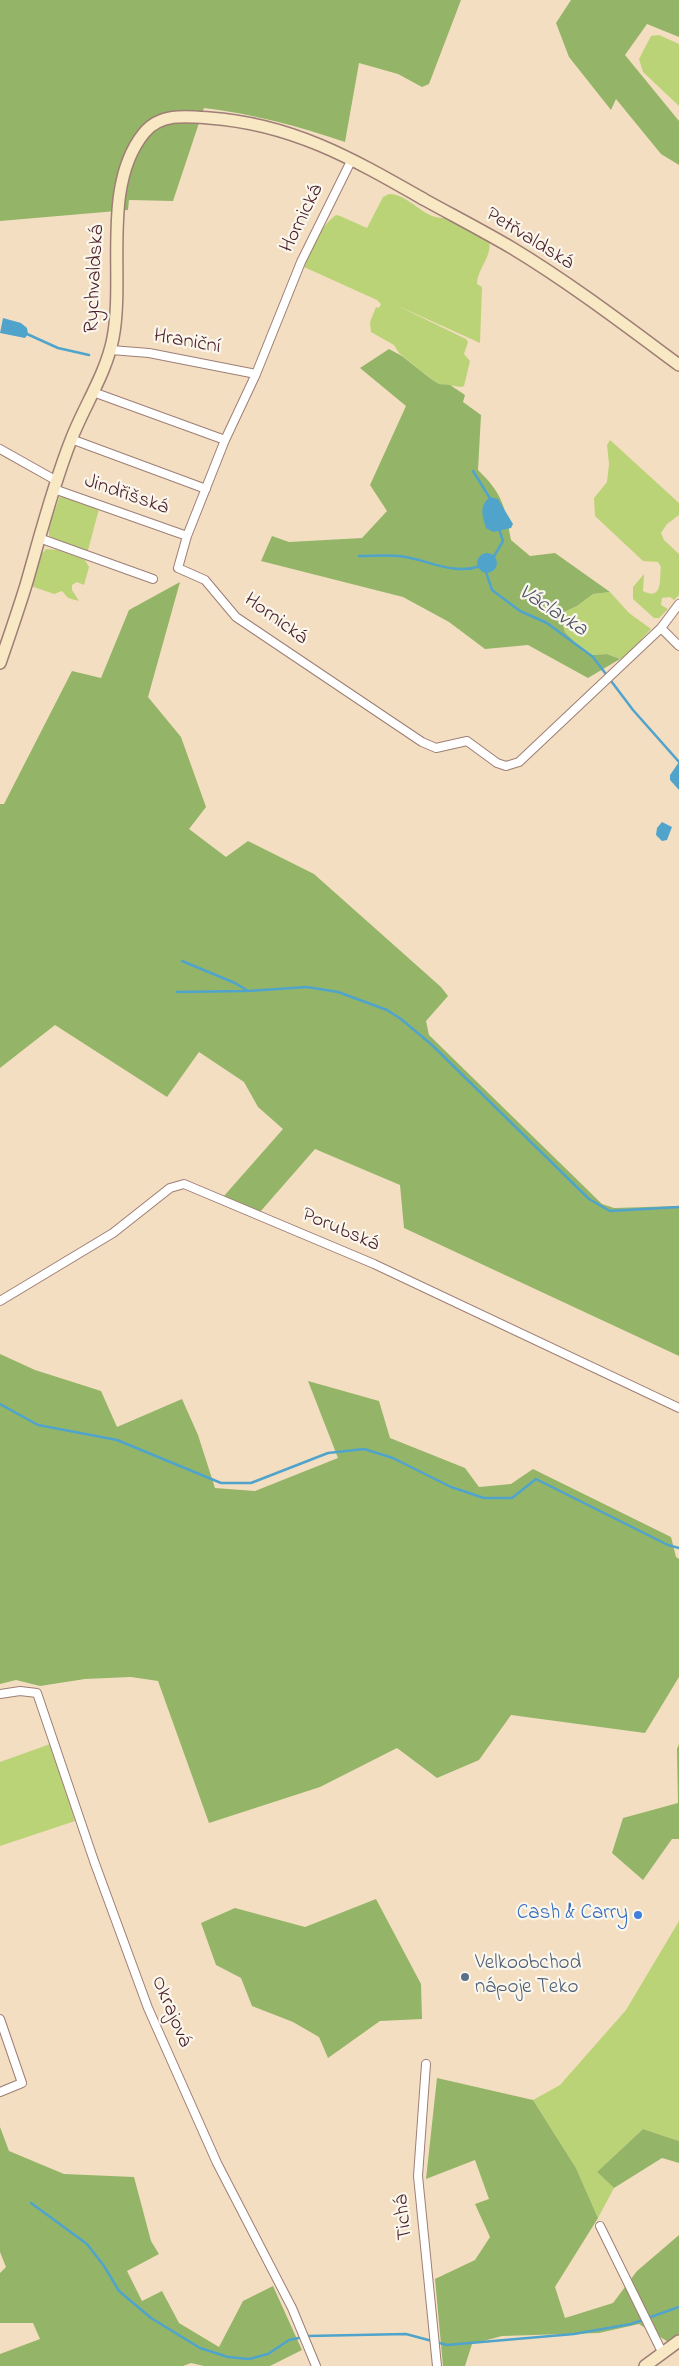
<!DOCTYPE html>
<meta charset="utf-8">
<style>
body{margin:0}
canvas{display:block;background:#f3dec1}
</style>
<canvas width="679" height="2366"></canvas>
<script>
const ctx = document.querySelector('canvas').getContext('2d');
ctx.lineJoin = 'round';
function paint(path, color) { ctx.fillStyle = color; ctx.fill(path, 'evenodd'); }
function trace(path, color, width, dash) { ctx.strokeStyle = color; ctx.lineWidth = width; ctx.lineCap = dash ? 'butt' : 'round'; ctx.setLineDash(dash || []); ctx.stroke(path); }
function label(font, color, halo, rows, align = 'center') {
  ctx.font = font + ' "Indie Flower",sans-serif'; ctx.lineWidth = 4.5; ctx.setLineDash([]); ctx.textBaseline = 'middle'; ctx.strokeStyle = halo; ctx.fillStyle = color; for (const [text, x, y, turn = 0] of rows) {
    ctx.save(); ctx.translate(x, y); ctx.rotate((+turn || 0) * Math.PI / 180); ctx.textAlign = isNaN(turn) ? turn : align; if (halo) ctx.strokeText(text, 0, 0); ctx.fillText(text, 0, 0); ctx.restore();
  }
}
const green = new Path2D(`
 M 659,35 L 679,44 L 679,106 L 643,72 L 639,59 L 651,36 Z
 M 389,194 C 410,194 423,220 446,218 L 488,239 C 495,253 477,269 477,284 L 482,287 L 480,343 L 396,305 L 466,339 L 468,342 L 464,354 L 470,361 L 464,386 L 461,387 L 439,384 L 431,379 L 399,353 L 394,345 L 371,332 L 370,322 L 376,307 L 379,308 L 381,304 L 377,300 L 304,267 C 309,249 321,226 336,215 L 340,216 L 367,228 L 383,197 Z
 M 610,440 L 679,503 L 679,515 L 667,524 L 661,533 L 664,540 L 679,554 L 679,595 L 674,600 L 670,597 L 662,598 L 661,605 L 668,609 L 659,618 L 654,618 L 633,599 L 633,587 L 644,574 L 643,591 C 664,602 659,576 661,567 L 658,562 L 643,561 L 595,516 L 594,498 L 607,482 L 609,464 L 607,445 Z
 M 60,496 L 68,497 L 99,509 L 87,554 L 49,536 L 49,526 Z
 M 46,549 L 58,550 L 85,560 L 89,567 L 84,585 L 77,582 L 72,585 L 72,590 L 79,601 L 68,598 L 62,591 L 54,594 L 31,586 L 40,556 Z
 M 610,592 L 629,613 L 651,629 L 625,657 L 620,659 L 607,654 L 592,655 L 584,652 L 565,632 L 559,613 L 577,606 L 593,594 Z
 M 53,1743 L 75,1821 L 0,1846 L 0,1762 Z
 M 679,1921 L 679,2141 L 643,2129 L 597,2172 L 614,2188 L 598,2218 L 576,2168 L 533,2100 L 560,2085 L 626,2010 Z`);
const forest = new Path2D(`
 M 0,0 L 461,0 L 429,84 L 422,87 L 398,74 L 359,63 L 345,142 C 298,126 253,114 204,108 L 173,201 L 129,200 L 128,210 L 0,221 Z
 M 571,0 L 679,0 L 679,37 L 647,24 L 625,55 L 679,121 L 679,165 L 661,154 L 616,99 L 611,110 L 569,57 L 556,23 Z
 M 389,349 L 402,356 L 431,379 L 439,384 L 450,385 L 465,395 L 463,402 L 481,415 L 478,470 C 503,494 505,507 511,540 L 530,556 L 555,553 L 610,592 L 593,594 L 577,606 L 559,614 L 565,632 L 584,652 L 592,655 L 607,654 L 620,659 L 588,678 L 528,645 L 485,649 L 449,622 L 403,597 L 261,561 L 272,536 L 289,542 L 362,538 L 387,511 L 370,485 L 406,406 L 360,368 Z
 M 180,582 L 148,697 L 181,737 L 206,807 L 189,829 L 226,857 L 248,841 L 314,874 L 441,987 L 448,996 L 426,1021 L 429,1035 L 602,1204 L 614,1208 L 679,1206 L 679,1356 L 404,1228 L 400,1185 L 315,1149 L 260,1212 L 224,1196 L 283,1129 L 258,1107 L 244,1082 L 199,1052 L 167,1097 L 55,1025 L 0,1068 L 0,804 L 4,804 L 72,671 L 101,678 L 129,610 Z
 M 0,1354 L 35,1370 L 101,1391 L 117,1427 L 182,1399 L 198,1435 L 215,1488 L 255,1491 L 338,1458 L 308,1381 L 379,1401 L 390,1438 L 465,1468 L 479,1487 L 511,1484 L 533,1469 L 671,1537 L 676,1557 L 679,1559 L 679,1677 L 645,1733 L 511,1715 L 479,1760 L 437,1778 L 397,1748 L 320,1787 L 209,1823 L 158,1681 L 131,1677 L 85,1679 L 40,1686 L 16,1680 L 0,1684 Z
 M 679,1744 L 679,1839 L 672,1839 L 643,1880 L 612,1853 L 623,1818 L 678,1803 L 677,1749 Z
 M 376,1899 L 421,1984 L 422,2019 L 380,2021 L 328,2058 L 319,2037 L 293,2022 L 252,2006 L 241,1978 L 216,1965 L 201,1923 L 235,1908 L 305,1927 Z
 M 437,2078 L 533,2100 L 576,2168 L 598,2218 L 555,2287 L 565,2318 L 613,2303 L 637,2271 L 679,2235 L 679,2334 L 670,2343 L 639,2324 L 599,2333 L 502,2336 L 472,2344 L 465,2366 L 443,2366 L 435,2279 L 475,2260 L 490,2237 L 475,2204 L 489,2199 L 475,2160 L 426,2179 Z
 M 0,2127 L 9,2151 L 64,2174 L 134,2177 L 151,2241 L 159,2254 L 127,2271 L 142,2301 L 162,2291 L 179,2323 L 219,2347 L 243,2301 L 273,2286 L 302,2350 L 270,2366 L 204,2366 L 191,2363 L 183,2366 L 0,2366 L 0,2354 L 40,2339 L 33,2323 L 0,2323 L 0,2273 L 6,2267 L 0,2252 Z
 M 643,2129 L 679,2141 L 679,2163 L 662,2158 L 614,2188 L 597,2172 Z`);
const water = new Path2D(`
 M 3,318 L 21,323 L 27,328 L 28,334 L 25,338 L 0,333 Z
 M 490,497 L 498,499 L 513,524 L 511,528 L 493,532 L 486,528 C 482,515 479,506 490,497 Z
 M477 563a10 10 0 1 1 20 0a10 10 0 1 1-20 0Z
 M 679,762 L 679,790 L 670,780 L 670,775 Z
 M 662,822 L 672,827 L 667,840 L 662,841 L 656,835 L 657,828 Z`);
const stream = new Path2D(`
 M 27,334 L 58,348 L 89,355
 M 473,471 L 491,500
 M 359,556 C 372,556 386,555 399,556 C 428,559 451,576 481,566
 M 493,558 L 503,541 L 499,529
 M 486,572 L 492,590 L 520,611 L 547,623 L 593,657 L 633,710 L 679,762
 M 182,961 L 235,983 L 248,991 L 307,987 L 338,992 L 387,1010 L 401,1019 L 432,1045 L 589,1199 L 610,1211 L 679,1207
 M 177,992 L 246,991
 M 0,1404 L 38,1425 L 117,1440 L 221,1483 L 251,1483 L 328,1453 L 364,1449 L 393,1458 L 451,1487 L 484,1498 L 512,1498 L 536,1479 L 668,1545 L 679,1548
 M 31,2203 L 87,2244 L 104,2266 L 119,2291 L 151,2318 L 200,2348 L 228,2357 L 249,2359 L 268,2354 L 289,2340 L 308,2336 L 406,2334 L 447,2345 L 574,2334 L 631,2324 L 679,2307`);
const street = new Path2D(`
 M 352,159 L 301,262 L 256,374 L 225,440 L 187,536 L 178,568 L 205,580 L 236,617 L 422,742 L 436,748 L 467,741 L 497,763 L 506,766 L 519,762 L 661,628 L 679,604
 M 111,350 L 149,353 L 256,374
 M 93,392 L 225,440
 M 71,439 L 206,489
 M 0,449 L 57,481
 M 54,489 L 187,536
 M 39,538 L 153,579
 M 661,628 L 679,646
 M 0,1301 L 113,1233 L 170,1188 L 184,1184 L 374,1264 L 679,1408
 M 0,1694 L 20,1691 L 37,1693 L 94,1861 L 148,2008 L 217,2163 L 292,2308 L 316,2366
 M 0,2019 L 22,2083 L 0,2092
 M 426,2064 L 418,2176 L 437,2366
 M 600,2226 L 663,2354`);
const secondary = new Path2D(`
 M 0,663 C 9,637 18,611 26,585 C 40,537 52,488 71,440 C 84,406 106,374 113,338 C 125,275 101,186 144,133 C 160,113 186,116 209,118 C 293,124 353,159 425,200 C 454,216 483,231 512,248 C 570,283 625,325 679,365
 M 645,2366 L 679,2341`);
const markers = [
 [638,1915,5,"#3f7fe0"],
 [465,1977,5,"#5c6f8a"]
];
const streetNames = [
 ["Hornická",303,219,-64],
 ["Petřvaldská",529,240,32],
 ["Rychvaldská",96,279,-87],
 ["Hraniční",187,343,10],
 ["Jindřišská",126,496,19],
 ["Hornická",275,620,36],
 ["Porubská",340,1231,23],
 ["Okrajová",170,2012,67],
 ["Tichá",405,2217,-96]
];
const shopNames = [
 ["Cash & Carry",628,1915]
];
const serviceNames = [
 ["Velkoobchod",475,1965],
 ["nápoje Teko",475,1989]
];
const waterNames = [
 ["Václavka",552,612,33]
];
paint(green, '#bbd377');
paint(forest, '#94b568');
paint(water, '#50a4cc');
trace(stream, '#50a4cc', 2.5);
trace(street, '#9e7e76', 10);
trace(secondary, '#9e7e76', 14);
trace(street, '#fff', 8);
trace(secondary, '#f8e8c3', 11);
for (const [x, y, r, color] of markers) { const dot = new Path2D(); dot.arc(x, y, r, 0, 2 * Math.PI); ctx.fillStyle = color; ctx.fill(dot); trace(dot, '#fbf7ec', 2); }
label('21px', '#4a1f2b', '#fbf7ec', streetNames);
label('21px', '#366cbe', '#fbf7ec', shopNames, 'right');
label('21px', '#4e5e75', '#fbf7ec', serviceNames, 'left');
label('italic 22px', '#4c546b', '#fbf7ec', waterNames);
</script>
